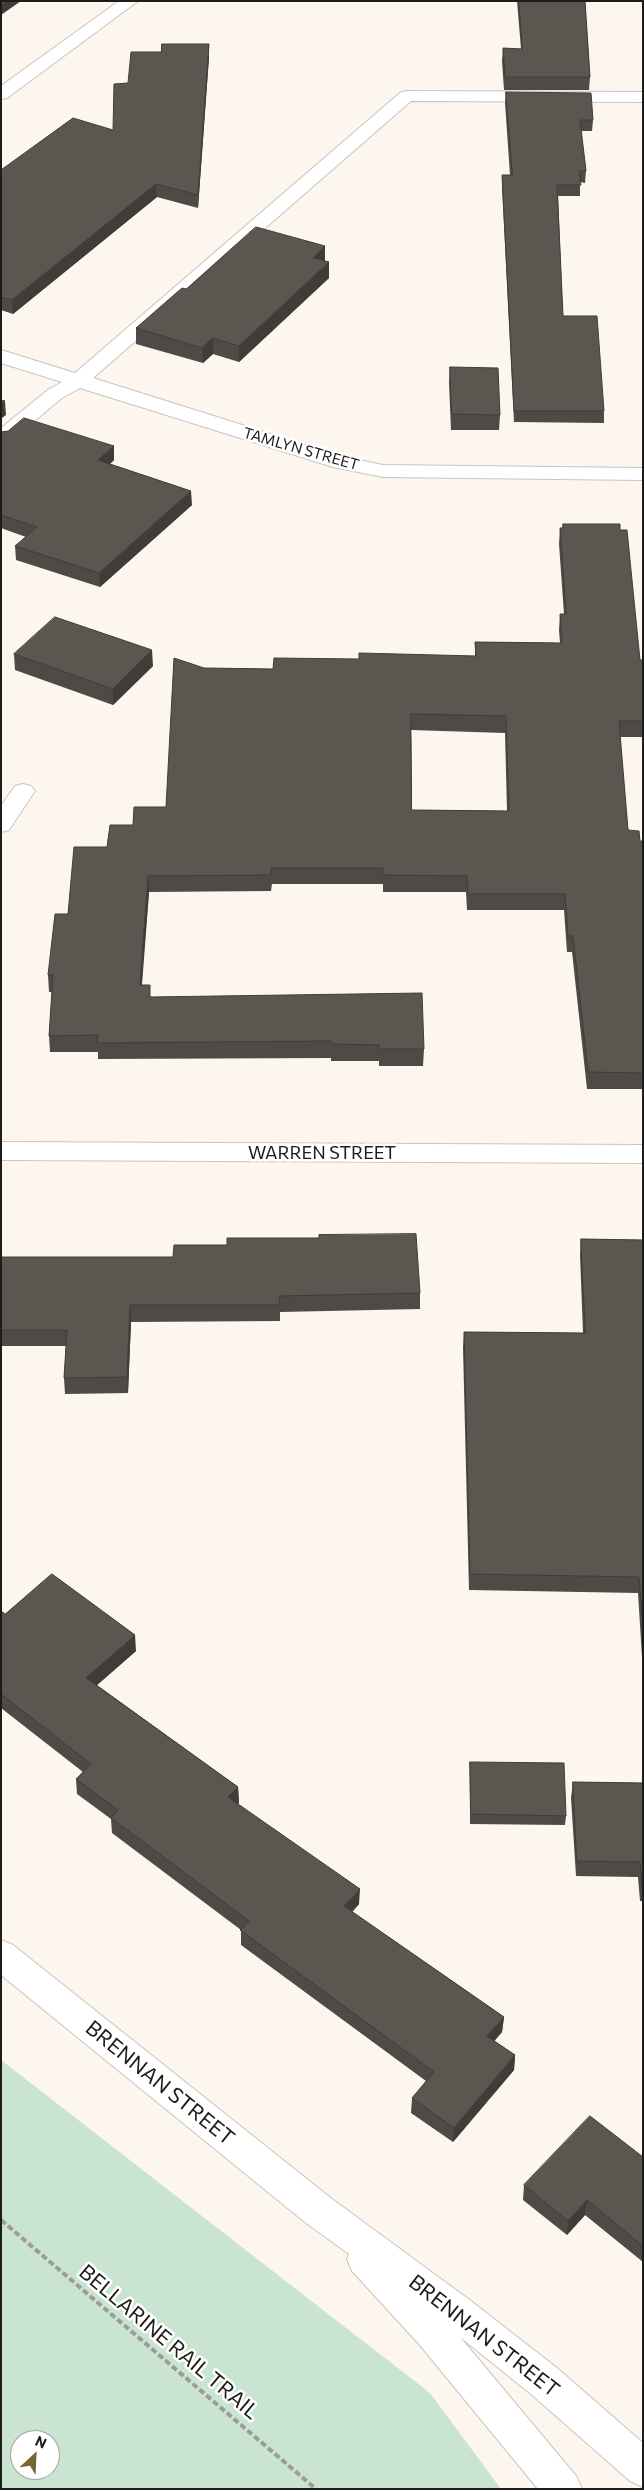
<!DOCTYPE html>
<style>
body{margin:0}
#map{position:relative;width:644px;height:2490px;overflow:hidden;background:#fcf6ef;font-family:Commissioner,sans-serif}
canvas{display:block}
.frame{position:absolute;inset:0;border:2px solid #1e1c1a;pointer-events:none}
.north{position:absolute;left:10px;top:2430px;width:50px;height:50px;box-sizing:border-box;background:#fff;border:1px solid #a5a4a3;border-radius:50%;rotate:25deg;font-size:14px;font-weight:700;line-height:20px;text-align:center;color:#1e1c1a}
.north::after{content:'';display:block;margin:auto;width:18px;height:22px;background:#756634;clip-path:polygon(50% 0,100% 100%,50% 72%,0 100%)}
</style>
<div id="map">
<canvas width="644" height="2490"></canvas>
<div class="frame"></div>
<div class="north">N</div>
</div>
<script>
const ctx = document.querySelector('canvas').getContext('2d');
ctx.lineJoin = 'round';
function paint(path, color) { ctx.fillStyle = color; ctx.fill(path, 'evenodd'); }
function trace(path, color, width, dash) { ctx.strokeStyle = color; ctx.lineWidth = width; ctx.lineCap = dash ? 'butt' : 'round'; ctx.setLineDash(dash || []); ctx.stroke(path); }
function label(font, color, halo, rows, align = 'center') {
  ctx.font = font + ' Commissioner,sans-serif'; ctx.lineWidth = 5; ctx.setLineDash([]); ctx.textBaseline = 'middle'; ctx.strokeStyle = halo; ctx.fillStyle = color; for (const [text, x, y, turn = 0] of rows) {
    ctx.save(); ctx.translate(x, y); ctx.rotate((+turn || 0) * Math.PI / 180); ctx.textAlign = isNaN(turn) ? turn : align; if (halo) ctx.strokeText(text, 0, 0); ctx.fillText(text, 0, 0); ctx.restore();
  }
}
const green = new Path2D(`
 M 1,2060 L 430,2393 L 501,2489 L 1,2489 ZM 20,2440 L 50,2440 L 50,2470 L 20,2470 Z`);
const path = new Path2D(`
 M 1,2220 L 316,2489`);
const minor = new Path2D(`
 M 119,1 L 138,1 L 7,98 L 1,99 L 1,86 Z
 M 407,91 L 643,92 L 643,102 L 411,101 L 93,378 L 344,457 L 383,465 L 643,468 L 643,480 L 383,477 L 333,467 L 80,388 L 62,398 L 8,443 L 1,445 L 1,428 L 48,390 L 62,382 L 1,363 L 1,350 L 75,373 L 401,92 Z
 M 23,784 L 31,786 L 35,791 L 9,830 L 1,832 L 1,806 L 15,786 Z
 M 1,1142 L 643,1145 L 643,1163 L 1,1160 Z`);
const major = new Path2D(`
 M 1,1940 L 13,1945 L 332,2199 L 471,2301 L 557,2368 L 643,2443 L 643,2487 L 630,2481 L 531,2394 L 460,2337 L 576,2476 L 582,2489 L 538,2489 L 419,2344 L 352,2271 L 347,2259 L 349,2254 L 306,2223 L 1,1975 Z`);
const wall = new Path2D(`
 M 517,1 L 585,1 L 590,77 L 589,90 L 504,90 L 502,61 L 503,48 L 521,49 Z
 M 209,44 L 209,57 L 198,208 L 157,197 L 13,314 L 1,310 L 1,170 L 113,130 L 128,83 L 161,52 Z
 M 506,92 L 593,120 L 592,131 L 581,131 L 586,171 L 585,183 L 580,182 L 580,196 L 558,196 L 563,316 L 604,411 L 604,423 L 514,422 L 502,186 L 502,175 L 510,175 L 505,103 Z
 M 325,261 L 329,262 L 329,278 L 239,362 L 213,354 L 203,363 L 136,344 L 136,328 L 186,289 Z
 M 450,367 L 500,415 L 499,430 L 451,430 L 449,383 Z
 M 1,432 L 114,446 L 114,460 L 110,464 L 192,505 L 100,587 L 16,560 L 15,546 L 26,537 L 1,528 Z
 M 563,524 L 620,530 L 640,660 L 643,660 L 643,737 L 620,737 L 628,830 L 640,841 L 643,841 L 643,1089 L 587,1089 L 572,952 L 567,952 L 564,910 L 467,910 L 466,892 L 383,892 L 383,884 L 272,884 L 271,891 L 149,892 L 142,985 L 151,997 L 424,1049 L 423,1066 L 379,1066 L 379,1061 L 331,1061 L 331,1058 L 98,1059 L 98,1052 L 50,1052 L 49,1036 L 52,992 L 49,992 L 48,975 L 68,914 L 107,847 L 133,825 L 166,807 L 204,668 L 273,669 L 359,659 L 475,656 L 475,642 L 560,643 L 559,630 L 560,614 L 564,614 L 559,544 L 560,528 L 562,528 ZM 411,730 L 505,733 L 507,811 L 412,810 Z
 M 14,654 L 153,666 L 113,705 L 15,670 Z
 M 581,1239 L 643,1240 L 643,1673 L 638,1593 L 469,1590 L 463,1348 L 464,1332 L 583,1333 L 580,1255 Z
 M 1,1257 L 420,1293 L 420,1309 L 280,1312 L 280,1321 L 131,1322 L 128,1393 L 65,1394 L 64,1378 L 66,1346 L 1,1346 Z
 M 1,1611 L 5,1614 L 136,1651 L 97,1685 L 238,1787 L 239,1803 L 238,1804 L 359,1904 L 352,1912 L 504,2017 L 502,2032 L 494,2041 L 515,2055 L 514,2070 L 453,2142 L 411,2113 L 412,2098 L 426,2081 L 241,1945 L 241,1930 L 112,1833 L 111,1819 L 77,1794 L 76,1779 L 83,1772 L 1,1708 Z
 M 470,1762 L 566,1816 L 565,1825 L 470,1824 Z
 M 573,1782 L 643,1783 L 643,1901 L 640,1901 L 638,1877 L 576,1876 L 571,1798 Z
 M 643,2157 L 643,2262 L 585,2215 L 567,2235 L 523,2200 L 524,2185 Z`);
const shadedWall = new Path2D(`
 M 6,1 L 21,1 L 1,15 L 1,5 Z
 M 209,44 L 209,57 L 198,208 L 198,195 Z
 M 156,184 L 157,197 L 13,314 L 12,300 Z
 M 325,246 L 325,261 L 313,258 Z
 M 329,262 L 329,278 L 239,362 L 239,346 Z
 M 213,338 L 213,354 L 203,363 L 202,348 Z
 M 5,401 L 6,415 L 2,418 L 2,424 L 1,426 L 1,404 Z
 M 114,446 L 114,460 L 99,474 L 98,460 Z
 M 191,491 L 192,505 L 100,587 L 99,573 Z
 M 152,650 L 153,666 L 113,705 L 113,689 Z
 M 148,876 L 149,892 L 140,1002 L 140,985 Z
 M 130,1305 L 131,1322 L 128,1393 L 127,1377 Z
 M 135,1635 L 136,1651 L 88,1693 L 86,1678 Z
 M 238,1787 L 239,1803 L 229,1812 L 228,1797 Z
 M 360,1889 L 359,1904 L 344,1921 L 344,1906 Z
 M 504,2017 L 502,2032 L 486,2051 L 487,2036 Z
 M 515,2055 L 514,2070 L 453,2142 L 454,2128 Z
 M 587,2200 L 585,2215 L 567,2235 L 568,2221 Z`);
const building = new Path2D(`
 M 1,1 L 6,1 L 1,5 Z
 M 519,1 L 585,1 L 590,77 L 505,77 L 503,48 L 522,49 Z
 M 162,44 L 209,44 L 198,195 L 156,184 L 12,300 L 1,297 L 1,170 L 73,118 L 113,130 L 114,84 L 128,83 L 131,52 L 161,52 Z
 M 506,92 L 591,93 L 593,120 L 580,120 L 586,171 L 579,171 L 581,185 L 557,185 L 563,316 L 597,316 L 604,411 L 514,411 L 502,175 L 512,175 Z
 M 256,227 L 325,246 L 313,258 L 329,262 L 239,346 L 213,338 L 202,348 L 136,328 L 182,288 L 186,289 Z
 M 450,367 L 498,368 L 500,415 L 452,414 Z
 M 1,400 L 5,401 L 1,404 Z
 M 24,418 L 114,446 L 98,460 L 191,491 L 99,573 L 15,546 L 37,527 L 1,515 L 1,432 L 8,431 Z
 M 563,524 L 620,524 L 620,530 L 627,530 L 640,660 L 643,660 L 643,721 L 619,721 L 628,830 L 639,831 L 640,841 L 643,841 L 643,1073 L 588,1072 L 573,936 L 568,936 L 565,894 L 468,894 L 467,876 L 383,875 L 383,868 L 271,868 L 271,875 L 148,876 L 140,985 L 150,985 L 150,997 L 422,993 L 424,1049 L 380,1049 L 379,1045 L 331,1044 L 331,1041 L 97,1043 L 98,1035 L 49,1036 L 53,975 L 48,975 L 55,914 L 68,914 L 74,847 L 107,847 L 110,825 L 133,825 L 134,807 L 166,807 L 174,658 L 204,668 L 273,669 L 274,658 L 359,659 L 359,653 L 476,656 L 475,642 L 562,643 L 560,614 L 566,614 L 560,528 L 563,528 ZM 411,714 L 506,716 L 509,811 L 412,810 Z
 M 55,617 L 152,650 L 113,689 L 14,654 Z
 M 416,1234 L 420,1293 L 280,1296 L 279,1305 L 130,1305 L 127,1377 L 64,1378 L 67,1330 L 1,1330 L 1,1257 L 173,1257 L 174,1245 L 227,1245 L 227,1238 L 319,1238 L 319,1235 Z
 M 581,1239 L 643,1240 L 643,1627 L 639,1577 L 470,1574 L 464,1332 L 585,1333 Z
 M 52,1574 L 135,1635 L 86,1678 L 238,1787 L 228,1797 L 360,1889 L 344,1906 L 504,2017 L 487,2036 L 515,2055 L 454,2128 L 412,2098 L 434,2072 L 240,1930 L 249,1921 L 111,1818 L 118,1810 L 76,1779 L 91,1764 L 1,1694 L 1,1611 L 5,1614 Z
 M 470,1762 L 564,1763 L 566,1816 L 471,1814 Z
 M 573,1782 L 643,1783 L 643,1886 L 642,1886 L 640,1862 L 577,1861 Z
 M 590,2116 L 643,2157 L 643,2246 L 587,2200 L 568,2221 L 524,2185 Z`);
const farStreetnames = [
 ["TAMLYN STREET",301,449,16]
];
const streetNames = [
 ["WARREN STREET",322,1153]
];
const nearStreetnames = [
 ["BRENNAN STREET",160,2083,39],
 ["BRENNAN STREET",484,2336,38],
 ["BELLARINE RAIL TRAIL",169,2342,40]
];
paint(green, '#c9e5d2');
trace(minor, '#cac4bd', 2);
trace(major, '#cac4bd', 2);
trace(path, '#9f9b96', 4, [6, 3]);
paint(minor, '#fff');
paint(major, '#fff');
paint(wall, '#4e4a45');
paint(shadedWall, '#403c38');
paint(building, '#5b5650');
trace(building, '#403c38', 1);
label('15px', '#1e1c1a', '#fff', farStreetnames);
label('18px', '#1e1c1a', '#fff', streetNames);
label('21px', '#1e1c1a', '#fff', nearStreetnames);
</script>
